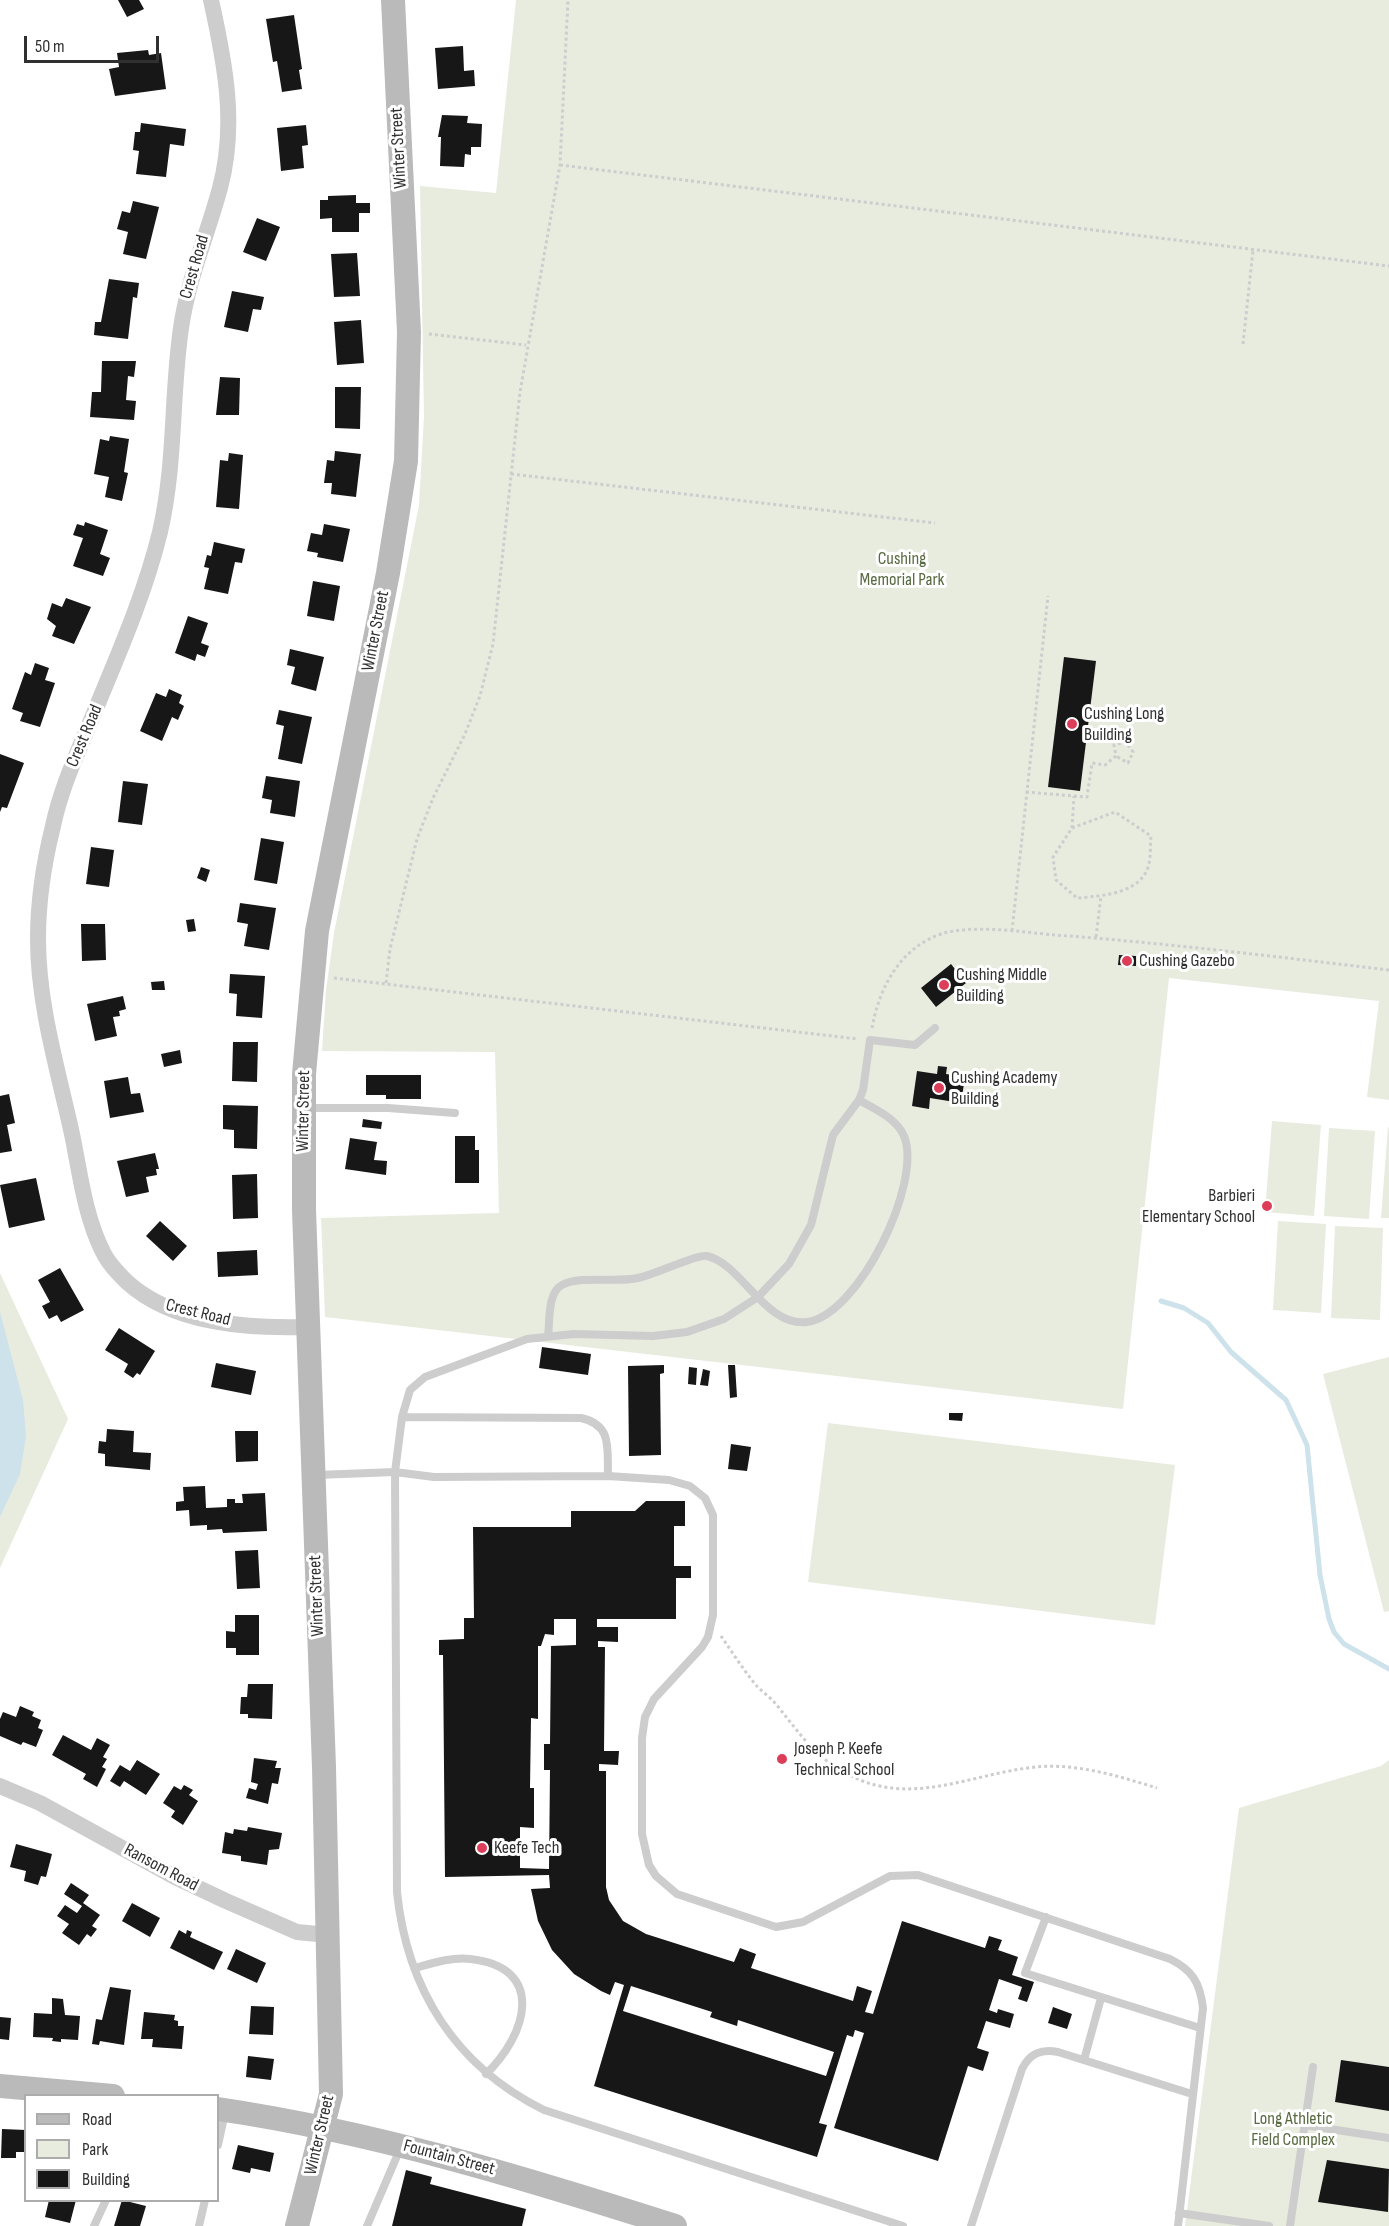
<!DOCTYPE html>
<style>
body{margin:0}
#map{position:relative;width:1389px;height:2226px;overflow:hidden;background:#fff;font-family:"Sofia Sans Condensed",sans-serif}
canvas{display:block}
.legend{position:absolute;left:24px;top:2094px;width:195px;height:108px;box-sizing:border-box;background:#fff;border:2px solid #acacac;margin:0;padding:8px 10px;list-style:none;font-size:18px;color:#303030}
.legend li{display:flex;align-items:center;gap:12px;height:30px}
.legend b{width:30px;border:2px solid #acacac}
.scale{position:absolute;left:24px;top:36px;width:135px;height:27px;box-sizing:border-box;border:3px solid #303030;border-top:0;padding-left:8px;font-size:18px;line-height:21px;white-space:nowrap;color:#303030;-webkit-text-stroke:4px #fff;paint-order:stroke}
</style>
<div id="map">
<canvas width="1389" height="2226"></canvas>
<ul class="legend">
<li><b style="height:8px;background:#bababa"></b>Road</li>
<li><b style="height:16px;background:#e7ecdf"></b>Park</li>
<li><b style="height:16px;background:#171717"></b>Building</li>
</ul>
<div class="scale">50 m</div>
</div>
<script>
const ctx = document.querySelector('canvas').getContext('2d');
ctx.lineJoin = 'round';
function paint(path, color) { ctx.fillStyle = color; ctx.fill(path, 'evenodd'); }
function trace(path, color, width, dash) { ctx.strokeStyle = color; ctx.lineWidth = width; ctx.lineCap = dash ? 'butt' : 'round'; ctx.setLineDash(dash || []); ctx.stroke(path); }
function label(font, color, halo, rows, align = 'center') {
  ctx.font = font + ' "Sofia Sans Condensed",sans-serif'; ctx.lineWidth = 6; ctx.setLineDash([]); ctx.textBaseline = 'middle'; ctx.strokeStyle = halo; ctx.fillStyle = color; for (const [text, x, y, turn = 0] of rows) {
    ctx.save(); ctx.translate(x, y); ctx.rotate((+turn || 0) * Math.PI / 180); ctx.textAlign = isNaN(turn) ? turn : align; if (halo) ctx.strokeText(text, 0, 0); ctx.fillText(text, 0, 0); ctx.restore();
  }
}
const green = new Path2D(`
 M 516,0 L 1389,0 L 1389,1100 L 1367,1097 L 1379,1001 L 1169,978 L 1123,1409 L 325,1317 L 321,1218 L 499,1213 L 495,1052 L 322,1051 L 326,990 L 334,933 L 419,505 L 424,416 L 420,186 L 496,193 Z
 M 1272,1121 L 1321,1125 L 1314,1216 L 1265,1212 Z
 M 1388,1127 L 1389,1128 L 1389,1218 L 1381,1218 Z
 M 1329,1128 L 1375,1131 L 1369,1219 L 1324,1216 Z
 M 1278,1221 L 1326,1224 L 1321,1313 L 1273,1310 Z
 M 1335,1226 L 1383,1228 L 1380,1320 L 1331,1318 Z
 M 0,1273 L 68,1419 L 0,1568 Z
 M 1389,1357 L 1389,1611 L 1384,1612 L 1323,1374 Z
 M 828,1423 L 1175,1465 L 1155,1625 L 808,1582 Z
 M 1389,1760 L 1389,2226 L 1185,2226 L 1239,1808 L 1381,1766 Z`);
const water = new Path2D(`
 M 0,1312 L 23,1400 L 26,1436 L 20,1474 L 0,1517 Z`);
const stream = new Path2D(`
 M 1161,1301 L 1184,1308 L 1208,1323 L 1231,1352 L 1286,1400 L 1307,1445 L 1320,1575 L 1329,1619 L 1334,1632 L 1344,1644 L 1389,1669`);
const building = new Path2D(`
 M 118,0 L 139,0 L 144,9 L 127,17 Z
 M 294,15 L 302,69 L 299,70 L 302,89 L 282,92 L 277,61 L 273,62 L 266,19 Z
 M 463,46 L 464,71 L 474,70 L 475,86 L 438,89 L 435,48 Z
 M 148,50 L 149,55 L 161,53 L 166,89 L 115,96 L 109,69 L 119,67 L 117,53 Z
 M 442,115 L 468,116 L 467,123 L 482,124 L 481,147 L 471,147 L 471,155 L 465,154 L 464,167 L 440,166 L 441,137 L 438,137 Z
 M 141,123 L 186,129 L 184,146 L 170,144 L 166,177 L 136,174 L 139,151 L 133,150 L 135,132 L 140,132 Z
 M 306,125 L 308,145 L 302,146 L 304,168 L 281,171 L 277,128 Z
 M 356,195 L 356,203 L 370,203 L 370,213 L 359,213 L 359,232 L 332,232 L 332,218 L 320,219 L 320,200 L 328,200 L 328,196 Z
 M 133,201 L 159,207 L 146,259 L 123,254 L 128,232 L 117,229 L 122,211 L 130,213 Z
 M 257,218 L 280,227 L 266,261 L 243,252 Z
 M 357,253 L 360,296 L 334,297 L 331,254 Z
 M 109,279 L 139,283 L 137,298 L 133,297 L 128,339 L 94,335 L 95,322 L 101,322 Z
 M 232,291 L 264,297 L 261,310 L 253,309 L 248,332 L 224,327 Z
 M 361,320 L 364,363 L 337,365 L 334,322 Z
 M 102,361 L 136,361 L 134,377 L 128,376 L 126,400 L 136,401 L 134,420 L 90,417 L 92,392 L 101,392 Z
 M 220,377 L 240,378 L 239,415 L 216,415 Z
 M 335,387 L 361,387 L 360,429 L 335,428 Z
 M 110,436 L 129,439 L 124,472 L 128,473 L 122,501 L 105,497 L 109,477 L 94,474 L 100,439 L 109,441 Z
 M 335,451 L 361,454 L 356,497 L 331,494 L 332,483 L 324,483 L 327,460 L 334,461 Z
 M 229,453 L 243,455 L 239,509 L 216,507 L 220,460 L 228,461 Z
 M 85,522 L 108,530 L 100,554 L 110,558 L 103,576 L 73,566 L 83,538 L 73,535 L 77,524 L 84,526 Z
 M 324,524 L 350,529 L 343,562 L 317,557 L 318,553 L 307,551 L 311,533 L 322,535 Z
 M 214,542 L 245,549 L 242,563 L 235,562 L 228,594 L 204,589 L 209,568 L 204,567 L 207,555 L 211,556 Z
 M 313,581 L 340,586 L 334,621 L 307,616 Z
 M 66,598 L 91,607 L 74,644 L 52,636 L 56,626 L 47,619 L 52,603 L 62,607 Z
 M 188,616 L 208,623 L 201,643 L 209,646 L 205,657 L 197,654 L 195,661 L 175,653 Z
 M 290,649 L 324,657 L 316,691 L 291,684 L 295,667 L 287,665 Z
 M 1064,657 L 1096,661 L 1080,791 L 1048,787 Z
 M 35,663 L 49,668 L 45,680 L 55,683 L 40,727 L 20,721 L 23,713 L 12,709 L 25,672 L 31,675 Z
 M 169,689 L 182,695 L 179,703 L 184,706 L 178,720 L 172,717 L 162,741 L 140,731 L 156,693 L 166,697 Z
 M 279,710 L 312,717 L 302,764 L 278,759 L 284,726 L 276,724 Z
 M 0,754 L 24,763 L 7,808 L 2,807 L 0,812 Z
 M 266,776 L 300,781 L 295,817 L 270,813 L 272,800 L 262,798 Z
 M 123,781 L 148,784 L 142,825 L 118,822 Z
 M 261,838 L 284,842 L 277,884 L 254,880 Z
 M 91,847 L 114,850 L 109,887 L 86,884 Z
 M 201,867 L 210,870 L 206,882 L 197,878 Z
 M 240,903 L 276,908 L 269,950 L 244,946 L 248,924 L 237,922 Z
 M 194,919 L 196,931 L 188,932 L 186,920 Z
 M 81,924 L 105,924 L 106,960 L 82,961 Z
 M 1119,955 L 1136,956 L 1136,966 L 1118,965 Z
 M 951,964 L 966,983 L 936,1007 L 921,988 Z
 M 230,974 L 265,976 L 262,1018 L 236,1016 L 237,994 L 229,993 Z
 M 164,981 L 165,990 L 152,990 L 151,982 Z
 M 123,996 L 126,1009 L 119,1011 L 120,1016 L 113,1017 L 117,1036 L 95,1041 L 87,1004 Z
 M 233,1042 L 258,1042 L 257,1082 L 232,1081 Z
 M 180,1050 L 182,1063 L 164,1067 L 161,1054 Z
 M 938,1066 L 947,1067 L 946,1074 L 965,1077 L 961,1103 L 930,1098 L 929,1109 L 912,1106 L 917,1071 L 937,1074 Z
 M 366,1075 L 421,1075 L 421,1099 L 386,1099 L 386,1095 L 366,1095 Z
 M 128,1077 L 131,1094 L 140,1093 L 144,1112 L 110,1118 L 104,1081 Z
 M 9,1094 L 15,1123 L 7,1125 L 12,1151 L 0,1153 L 0,1096 Z
 M 223,1105 L 258,1106 L 257,1149 L 234,1148 L 234,1130 L 223,1129 Z
 M 363,1119 L 382,1122 L 381,1129 L 362,1127 Z
 M 455,1136 L 475,1136 L 475,1150 L 479,1150 L 479,1183 L 455,1183 Z
 M 350,1138 L 377,1142 L 374,1160 L 387,1161 L 386,1175 L 345,1169 Z
 M 155,1153 L 159,1169 L 156,1169 L 157,1175 L 146,1177 L 149,1192 L 126,1197 L 117,1161 Z
 M 257,1174 L 258,1218 L 233,1219 L 232,1175 Z
 M 36,1178 L 45,1220 L 9,1228 L 0,1185 Z
 M 160,1221 L 187,1246 L 173,1261 L 146,1236 Z
 M 257,1250 L 258,1275 L 218,1277 L 217,1252 Z
 M 60,1268 L 84,1310 L 61,1322 L 57,1315 L 49,1319 L 42,1306 L 50,1302 L 38,1280 Z
 M 119,1328 L 155,1351 L 140,1375 L 137,1373 L 133,1378 L 124,1372 L 128,1364 L 105,1350 Z
 M 542,1347 L 591,1354 L 588,1375 L 539,1368 Z
 M 216,1363 L 256,1371 L 251,1395 L 211,1387 Z
 M 664,1365 L 664,1373 L 660,1374 L 661,1455 L 629,1456 L 628,1366 Z
 M 728,1365 L 735,1365 L 737,1397 L 730,1398 Z
 M 689,1367 L 697,1368 L 696,1385 L 688,1384 Z
 M 703,1369 L 710,1371 L 708,1386 L 700,1385 Z
 M 949,1413 L 963,1413 L 962,1421 L 949,1420 Z
 M 107,1429 L 134,1431 L 133,1452 L 151,1453 L 150,1470 L 105,1466 L 105,1454 L 98,1453 L 99,1441 L 106,1442 Z
 M 235,1431 L 258,1431 L 258,1461 L 236,1462 Z
 M 731,1444 L 751,1447 L 747,1471 L 728,1469 Z
 M 205,1486 L 206,1508 L 227,1507 L 227,1499 L 235,1499 L 235,1503 L 243,1503 L 242,1494 L 265,1493 L 267,1531 L 223,1533 L 222,1529 L 207,1530 L 207,1525 L 190,1526 L 189,1510 L 176,1511 L 176,1502 L 184,1501 L 183,1487 Z
 M 646,1501 L 685,1501 L 685,1526 L 674,1526 L 674,1566 L 691,1566 L 691,1578 L 676,1578 L 676,1619 L 597,1619 L 597,1627 L 618,1627 L 618,1642 L 598,1641 L 598,1647 L 605,1647 L 604,1751 L 619,1751 L 618,1765 L 599,1764 L 599,1771 L 606,1771 L 606,1887 L 609,1900 L 623,1921 L 646,1934 L 734,1962 L 740,1948 L 756,1954 L 751,1968 L 853,2001 L 857,1986 L 872,1991 L 865,2012 L 873,2014 L 902,1921 L 985,1948 L 989,1936 L 1002,1940 L 998,1950 L 1018,1957 L 1012,1975 L 1034,1982 L 1027,2002 L 1018,1999 L 1022,1987 L 999,1979 L 989,2010 L 997,2013 L 998,2009 L 1014,2014 L 1010,2028 L 986,2021 L 977,2048 L 989,2052 L 983,2071 L 968,2066 L 938,2161 L 834,2128 L 864,2033 L 855,2030 L 853,2037 L 847,2035 L 819,2123 L 827,2125 L 817,2157 L 594,2086 L 624,1985 L 615,1982 L 610,1995 L 601,1991 L 574,1974 L 552,1950 L 538,1921 L 531,1889 L 550,1888 L 549,1875 L 445,1877 L 443,1655 L 439,1655 L 439,1640 L 464,1639 L 464,1618 L 474,1618 L 473,1527 L 571,1527 L 571,1511 L 635,1511 ZM 554,1619 L 576,1619 L 576,1645 L 551,1646 L 550,1744 L 544,1744 L 544,1770 L 550,1770 L 549,1869 L 520,1868 L 520,1827 L 534,1828 L 534,1788 L 530,1788 L 531,1718 L 538,1719 L 538,1646 L 541,1646 L 545,1634 L 554,1635 ZM 631,1986 L 712,2012 L 710,2017 L 737,2026 L 738,2020 L 834,2052 L 826,2076 L 623,2011 Z
 M 258,1550 L 260,1588 L 237,1589 L 235,1551 Z
 M 235,1615 L 259,1615 L 259,1655 L 236,1655 L 236,1648 L 226,1648 L 226,1631 L 235,1632 Z
 M 248,1684 L 273,1684 L 272,1719 L 248,1718 L 248,1714 L 240,1714 L 241,1697 L 247,1697 Z
 M 20,1706 L 34,1712 L 32,1716 L 41,1720 L 38,1728 L 43,1730 L 36,1747 L 23,1742 L 21,1745 L 0,1736 L 0,1719 L 3,1712 L 16,1717 Z
 M 63,1735 L 91,1750 L 97,1738 L 110,1745 L 103,1757 L 107,1759 L 102,1767 L 106,1769 L 97,1787 L 83,1779 L 86,1774 L 52,1755 Z
 M 254,1758 L 277,1761 L 275,1768 L 281,1768 L 278,1784 L 272,1783 L 268,1804 L 246,1798 L 249,1788 L 256,1790 L 258,1784 L 251,1782 Z
 M 137,1760 L 160,1774 L 146,1795 L 124,1781 L 120,1787 L 110,1781 L 120,1765 L 130,1771 Z
 M 184,1785 L 193,1790 L 189,1795 L 198,1801 L 183,1825 L 171,1817 L 175,1811 L 163,1803 L 174,1786 L 181,1790 Z
 M 248,1827 L 282,1833 L 279,1849 L 269,1850 L 267,1865 L 241,1861 L 241,1856 L 222,1853 L 225,1832 L 233,1834 L 234,1829 L 247,1831 Z
 M 16,1844 L 52,1854 L 46,1877 L 41,1876 L 38,1885 L 24,1881 L 26,1871 L 10,1867 Z
 M 71,1883 L 89,1895 L 83,1903 L 100,1915 L 92,1926 L 97,1929 L 91,1937 L 87,1934 L 79,1945 L 62,1933 L 69,1924 L 57,1916 L 65,1905 L 77,1913 L 82,1906 L 64,1894 Z
 M 132,1903 L 160,1918 L 150,1937 L 122,1921 Z
 M 179,1930 L 186,1934 L 187,1930 L 192,1932 L 190,1937 L 223,1952 L 214,1970 L 170,1948 Z
 M 236,1949 L 266,1963 L 257,1983 L 227,1969 Z
 M 110,1987 L 131,1990 L 124,2045 L 100,2041 L 99,2045 L 92,2044 L 96,2019 L 102,2020 Z
 M 52,1998 L 63,1999 L 65,2015 L 80,2016 L 78,2040 L 61,2039 L 61,2042 L 52,2041 L 53,2038 L 33,2037 L 34,2013 L 52,2014 Z
 M 251,2006 L 274,2007 L 273,2035 L 249,2034 Z
 M 1053,2007 L 1072,2014 L 1067,2029 L 1048,2023 Z
 M 144,2012 L 175,2015 L 174,2020 L 178,2021 L 178,2026 L 184,2026 L 182,2049 L 152,2047 L 153,2039 L 141,2039 Z
 M 0,2017 L 11,2018 L 9,2040 L 0,2039 Z
 M 248,2056 L 274,2059 L 271,2080 L 246,2077 Z
 M 1341,2060 L 1389,2067 L 1389,2111 L 1335,2102 Z
 M 2,2129 L 26,2130 L 26,2152 L 16,2152 L 16,2158 L 1,2158 Z
 M 238,2145 L 274,2153 L 270,2172 L 251,2168 L 250,2173 L 232,2169 Z
 M 1327,2160 L 1389,2169 L 1388,2212 L 1318,2202 Z
 M 406,2170 L 432,2177 L 430,2184 L 526,2209 L 522,2226 L 392,2226 Z
 M 49,2200 L 76,2200 L 70,2223 L 45,2217 Z
 M 122,2200 L 146,2206 L 140,2226 L 114,2226 Z`);
const path = new Path2D(`
 M 560,165 L 1389,266
 M 429,334 L 526,345
 M 1243,344 L 1253,250
 M 511,474 L 935,523
 M 1026,792 L 1087,797 L 1092,763 L 1105,765 L 1116,756 L 1114,745 L 1126,742 L 1133,752 L 1128,763 L 1116,756
 M 1072,828 L 1115,812 L 1151,836 C 1150,845 1151,855 1149,864 C 1142,894 1101,896 1077,898 L 1056,880 L 1053,857 L 1072,828 L 1074,796
 M 1012,931 L 1048,596
 M 1096,937 L 1101,896
 M 334,978 L 858,1039
 M 386,983 L 390,949 L 417,839 L 433,798 L 465,734 L 480,696 L 493,644 L 520,392 L 560,165 L 568,0
 M 872,1028 C 879,988 900,948 941,934 C 973,924 1021,932 1055,935 C 1166,943 1278,957 1389,970
 M 721,1636 C 732,1652 743,1669 755,1684 C 761,1691 769,1696 775,1703 C 795,1727 810,1751 837,1768 C 905,1812 966,1774 1036,1767 C 1077,1763 1118,1776 1157,1788`);
const lane = new Path2D(`
 M 307,1108 L 388,1108 L 455,1113
 M 548,1336 C 550,1322 547,1293 562,1285 C 580,1275 617,1283 638,1278 C 654,1275 697,1254 707,1256 C 742,1264 765,1327 807,1322 C 859,1315 923,1182 904,1136 C 896,1118 875,1109 859,1100
 M 402,1417 L 581,1418 C 613,1425 607,1449 608,1476
 M 316,1475 L 395,1472 L 434,1477 L 608,1476 L 669,1480 L 690,1486 L 705,1498 L 713,1515 L 713,1615 L 708,1637 L 702,1647 L 654,1699 L 645,1717 L 642,1738 L 642,1834 L 649,1865 L 656,1876 L 677,1894 L 776,1927 L 803,1922 L 890,1876 L 918,1875 L 1170,1959 C 1192,1970 1200,1982 1203,2008 L 1178,2226
 M 1046,1917 L 1025,1973 L 1200,2028
 M 415,1968 C 433,1963 451,1957 470,1959 C 547,1967 527,2035 486,2074
 M 1084,2060 L 1101,1998
 M 1304,2125 L 1389,2138
 M 218,2145 L 225,2113
 M 1179,2213 L 1269,2226
 M 94,2226 L 106,2200
 M 199,2226 L 205,2200
 M 367,2226 L 400,2149
 M 903,2226 L 544,2110 C 455,2066 407,1989 397,1892 L 395,1472 L 402,1417 L 410,1390 L 425,1377 L 527,1339 L 573,1334 L 653,1336 L 687,1332 L 724,1319 L 758,1297 L 789,1264 L 811,1225 L 833,1135 L 859,1100 L 863,1090 L 870,1040 L 915,1045 L 935,1028
 M 971,2226 L 1022,2069 C 1030,2053 1041,2049 1058,2052 L 1192,2094
 M 1290,2226 L 1313,2067`);
const street = new Path2D(`
 M 211,0 C 225,63 237,125 220,188 C 207,236 188,279 181,328 C 171,397 176,462 160,532 C 144,597 117,657 92,718 C 77,754 61,788 53,826 C 44,862 38,901 38,939 C 38,1005 58,1070 72,1134 C 80,1173 85,1217 103,1252 C 108,1263 118,1273 127,1282 C 173,1324 248,1329 308,1327
 M 0,1786 L 40,1803 L 175,1877 L 226,1901 L 297,1932 L 328,1935`);
const secondary = new Path2D(`
 M 0,2086 L 113,2096
 M 218,2109 C 374,2132 525,2178 675,2226
 M 297,2226 L 331,2094 L 324,1767 L 304,1210 L 304,1074 L 317,931 L 388,573 L 406,461 L 409,332 L 393,0`);
const markers = [
 [1072,724,6,"#dc3e5a"],
 [1127,961,6,"#dc3e5a"],
 [944,985,6,"#dc3e5a"],
 [939,1088,6,"#dc3e5a"],
 [1267,1206,6,"#dc3e5a"],
 [782,1759,6,"#dc3e5a"],
 [482,1848,6,"#dc3e5a"]
];
const streetNames = [
 ["Winter Street",399,148,-93],
 ["Crest Road",195,267,-74],
 ["Winter Street",376,631,-79],
 ["Crest Road",85,736,-67],
 ["Winter Street",304,1111,-89],
 ["Crest Road",198,1313,14],
 ["Winter Street",317,1596,-92],
 ["Ransom Road",161,1868,28],
 ["Winter Street",320,2135,-77],
 ["Fountain Street",449,2158,15]
];
const parkNames = [
 ["Cushing",902,559],
 ["Memorial Park",902,580],
 ["Long Athletic",1293,2119],
 ["Field Complex",1293,2140]
];
const poiNames = [
 ["Cushing Long",1084,714],
 ["Building",1084,735],
 ["Cushing Gazebo",1139,961],
 ["Cushing Middle",956,975],
 ["Building",956,996],
 ["Cushing Academy",951,1078],
 ["Building",951,1099],
 ["Barbieri",1255,1196,"right"],
 ["Elementary School",1255,1217,"right"],
 ["Joseph P. Keefe",794,1749],
 ["Technical School",794,1770],
 ["Keefe Tech",494,1848]
];
paint(green, '#e7ecdf');
paint(water, '#cde2eb');
trace(stream, '#cde2eb', 5);
paint(building, '#171717');
trace(path, '#cdcdcd', 3, [3, 3]);
trace(lane, '#cdcdcd', 8);
trace(street, '#cdcdcd', 16);
trace(secondary, '#bababa', 24);
for (const [x, y, r, color] of markers) { const dot = new Path2D(); dot.arc(x, y, r, 0, 2 * Math.PI); ctx.fillStyle = color; ctx.fill(dot); trace(dot, '#fff', 2); }
label('18px', '#303030', '#fff', streetNames);
label('18px', '#586a40', '#fff', parkNames);
label('18px', '#303030', '#fff', poiNames, 'left');
</script>
